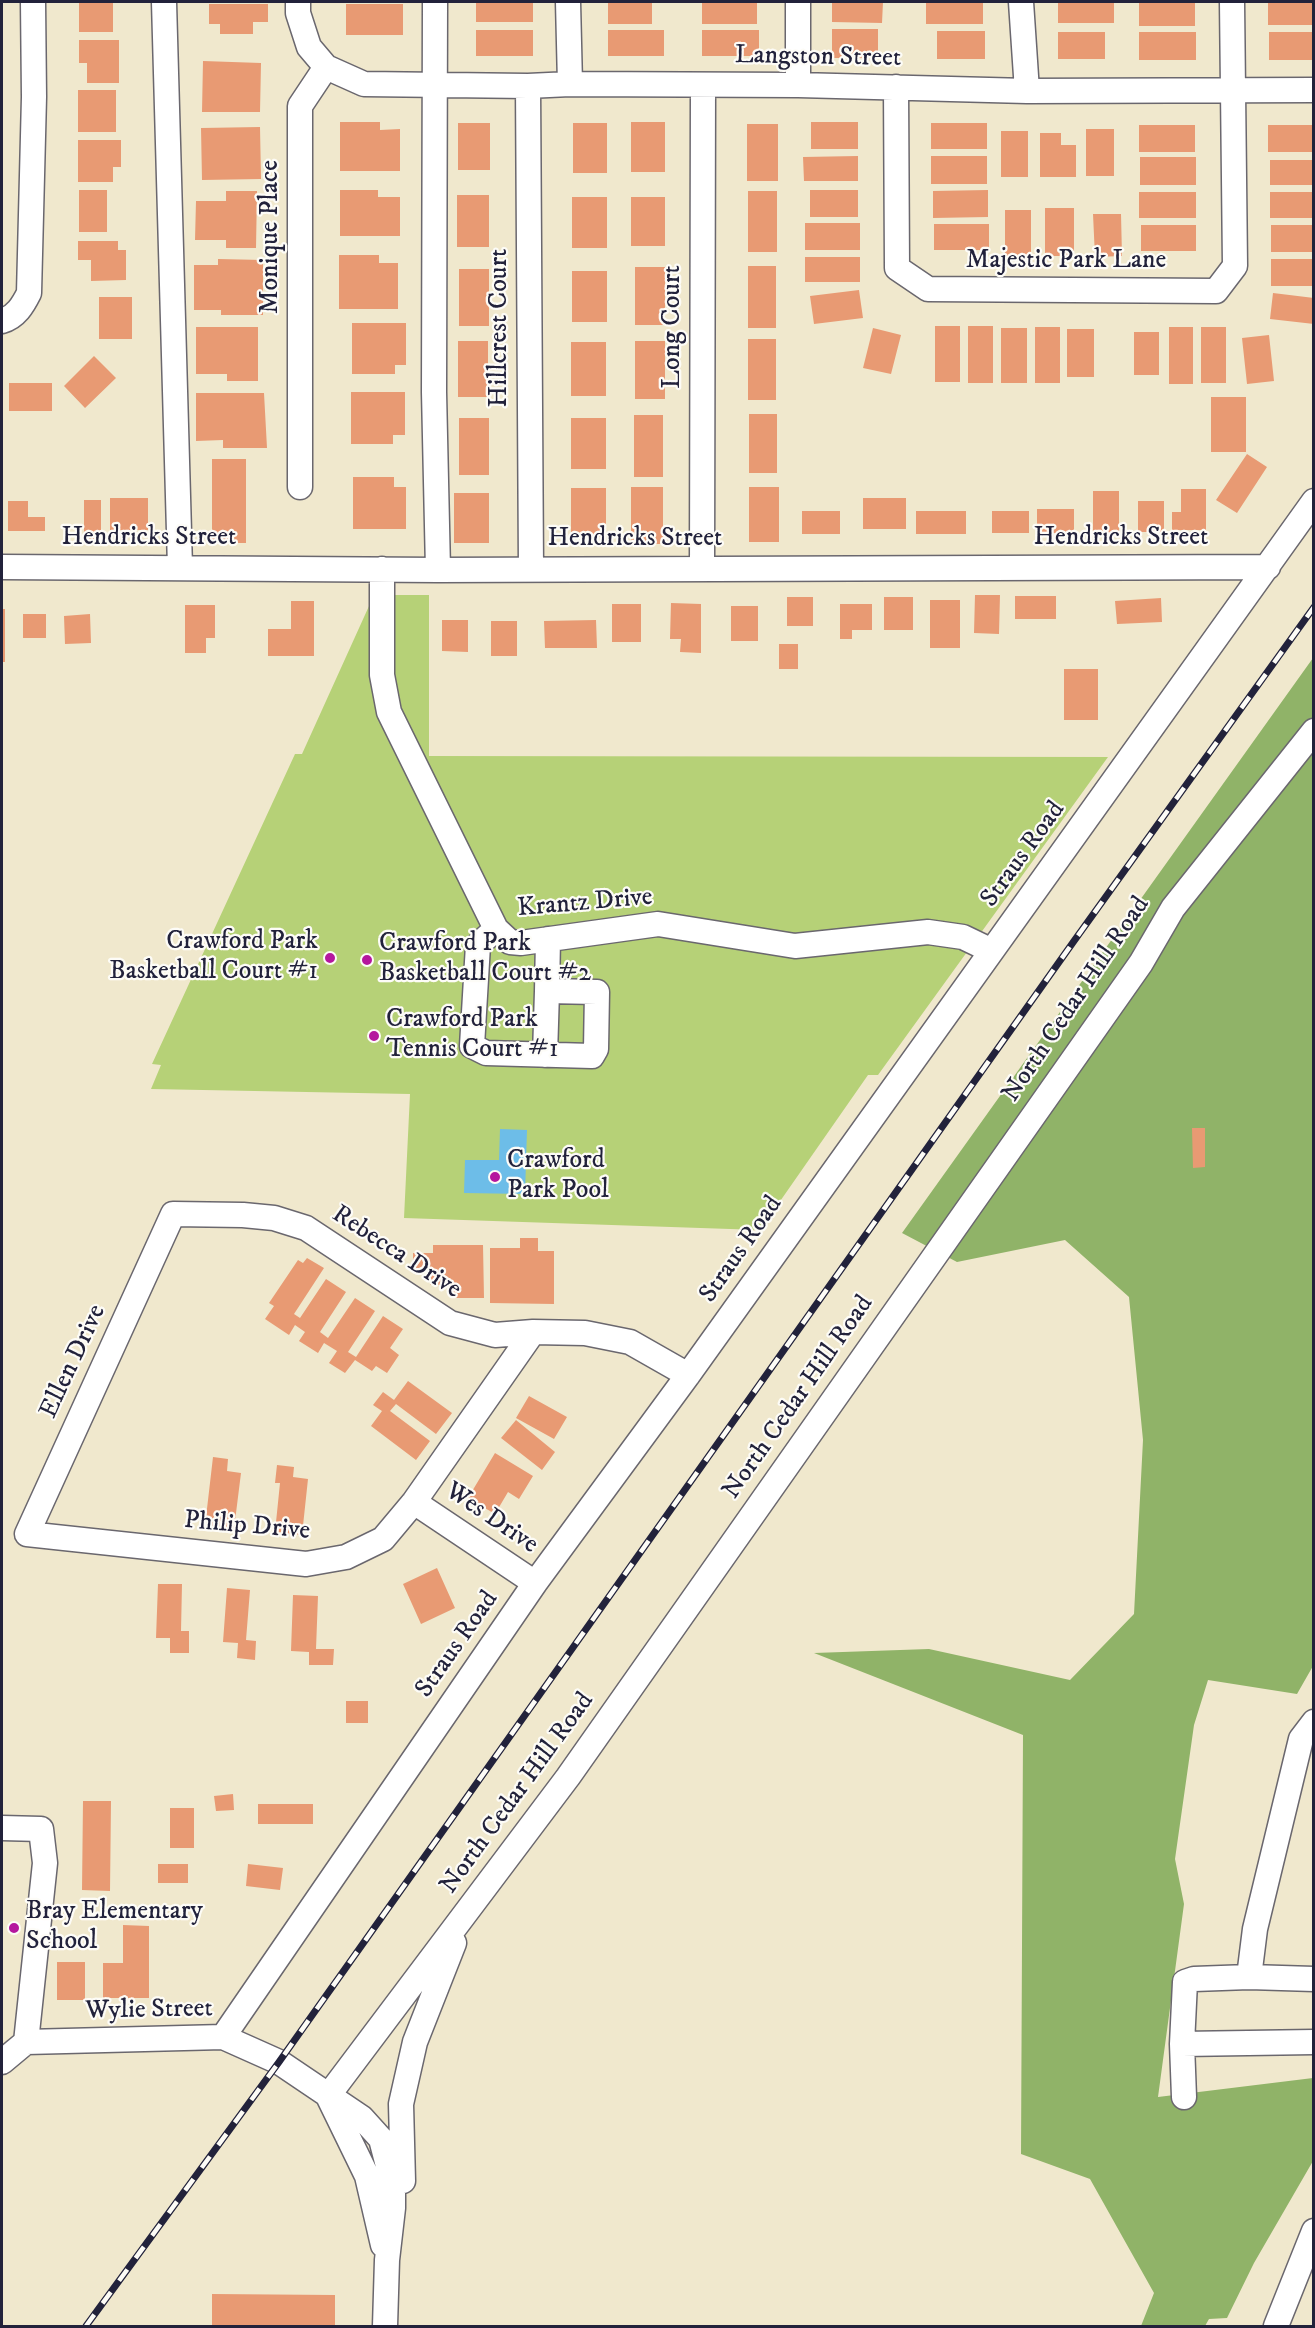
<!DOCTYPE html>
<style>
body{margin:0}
#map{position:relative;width:1315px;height:2328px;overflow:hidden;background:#f0e8cd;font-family:"IM FELL DW Pica",serif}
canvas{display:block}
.frame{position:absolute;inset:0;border:3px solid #22223b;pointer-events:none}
</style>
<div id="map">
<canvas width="1315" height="2328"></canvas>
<div class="frame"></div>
</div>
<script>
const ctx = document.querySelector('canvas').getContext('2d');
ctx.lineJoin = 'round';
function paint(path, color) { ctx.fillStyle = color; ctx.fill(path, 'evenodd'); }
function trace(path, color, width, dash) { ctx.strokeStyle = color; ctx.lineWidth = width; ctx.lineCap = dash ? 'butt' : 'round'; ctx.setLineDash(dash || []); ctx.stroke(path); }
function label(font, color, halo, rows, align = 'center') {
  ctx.font = font + ' "IM FELL DW Pica",serif'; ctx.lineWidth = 4.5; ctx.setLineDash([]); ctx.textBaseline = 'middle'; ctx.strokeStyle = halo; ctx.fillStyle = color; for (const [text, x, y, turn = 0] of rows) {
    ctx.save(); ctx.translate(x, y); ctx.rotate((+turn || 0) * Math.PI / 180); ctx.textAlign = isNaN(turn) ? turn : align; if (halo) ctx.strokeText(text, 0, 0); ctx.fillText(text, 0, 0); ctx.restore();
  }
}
const green = new Path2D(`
 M 374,595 L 429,595 L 429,756 L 1108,757 L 878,1075 L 868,1075 L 760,1230 L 404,1218 L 410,1094 L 151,1089 L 161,1065 L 152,1064 L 295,754 L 302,754 Z`);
const forest = new Path2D(`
 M 1313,658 L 1313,1666 L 1297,1694 L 1208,1680 L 1194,1725 L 1175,1859 L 1184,1904 L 1158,2097 L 1313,2078 L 1313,2161 L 1254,2263 L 1227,2318 L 1209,2319 L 1205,2326 L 1141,2326 L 1154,2293 L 1090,2179 L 1021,2154 L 1023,1735 L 814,1653 L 929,1649 L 1070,1680 L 1134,1614 L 1143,1440 L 1129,1297 L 1065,1240 L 957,1262 L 902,1233 Z`);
const water = new Path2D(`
 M 500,1129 L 527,1130 L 525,1194 L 464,1193 L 465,1160 L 499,1160 Z`);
const building = new Path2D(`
 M 79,2 L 113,2 L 113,32 L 79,32 Z
 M 476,2 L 533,2 L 533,22 L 476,22 Z
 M 608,2 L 652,2 L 652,24 L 608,24 Z
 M 702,2 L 757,2 L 757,24 L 702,24 Z
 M 832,2 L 883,2 L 882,23 L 832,22 Z
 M 926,2 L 983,2 L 983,24 L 926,24 Z
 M 1058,2 L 1114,2 L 1114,23 L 1058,23 Z
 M 1139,2 L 1195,2 L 1195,26 L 1139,26 Z
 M 1268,2 L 1314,2 L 1314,25 L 1268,25 Z
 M 209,4 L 268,4 L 268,22 L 253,22 L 253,34 L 220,34 L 220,24 L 209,24 Z
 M 346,4 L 403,4 L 403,35 L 346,35 Z
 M 832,29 L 878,29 L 878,58 L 832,58 Z
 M 476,30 L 533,30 L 533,56 L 476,56 Z
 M 608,30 L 664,30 L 664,56 L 608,56 Z
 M 702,30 L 759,30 L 759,56 L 702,56 Z
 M 937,31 L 985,31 L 985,59 L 937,59 Z
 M 1058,32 L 1105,32 L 1105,59 L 1058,59 Z
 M 1139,32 L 1196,32 L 1196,60 L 1139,60 Z
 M 1269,32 L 1314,32 L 1314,60 L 1269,60 Z
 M 79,40 L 119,40 L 119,83 L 87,83 L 87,63 L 79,63 Z
 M 203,61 L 261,63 L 260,112 L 202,112 Z
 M 78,90 L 116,90 L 116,132 L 78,132 Z
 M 340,122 L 380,122 L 380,130 L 400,129 L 400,171 L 340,171 Z
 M 631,122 L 665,122 L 665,172 L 631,172 Z
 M 811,122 L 858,122 L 858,149 L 811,149 Z
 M 458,123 L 490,123 L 490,170 L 458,170 Z
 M 573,123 L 607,123 L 607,173 L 573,173 Z
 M 931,123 L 987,123 L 987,149 L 931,149 Z
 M 747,124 L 778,124 L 778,181 L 747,181 Z
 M 1139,125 L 1195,125 L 1195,152 L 1139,152 Z
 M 1268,125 L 1314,125 L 1314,152 L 1268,152 Z
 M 260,127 L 261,179 L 202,180 L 201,128 Z
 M 1086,129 L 1114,129 L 1114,176 L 1086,176 Z
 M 1001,131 L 1028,131 L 1028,177 L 1001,177 Z
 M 1040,133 L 1061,133 L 1061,145 L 1076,145 L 1076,177 L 1040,177 Z
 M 78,140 L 121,140 L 121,167 L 113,167 L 113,182 L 78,182 Z
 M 858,156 L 858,181 L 804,181 L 803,157 Z
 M 931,156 L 987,156 L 987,184 L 931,184 Z
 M 1140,157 L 1196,157 L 1196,185 L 1140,185 Z
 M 1270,160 L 1314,160 L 1314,185 L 1270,185 Z
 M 79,190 L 107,190 L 107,232 L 79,232 Z
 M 340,190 L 378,190 L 378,197 L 400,197 L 400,236 L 340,236 Z
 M 810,190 L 858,190 L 858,217 L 810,217 Z
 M 988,190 L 988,217 L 933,218 L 933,191 Z
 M 226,191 L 257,191 L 256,248 L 226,248 L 226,240 L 195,240 L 196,201 L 226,201 Z
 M 748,191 L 777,191 L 777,252 L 748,252 Z
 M 1139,192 L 1196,192 L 1196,218 L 1139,218 Z
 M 1270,192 L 1314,192 L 1314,218 L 1270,218 Z
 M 457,195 L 489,195 L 489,247 L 457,247 Z
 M 572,197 L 607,197 L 607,248 L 572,248 Z
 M 631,197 L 665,197 L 665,246 L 631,246 Z
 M 1045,208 L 1074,208 L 1074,256 L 1045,256 Z
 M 1005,210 L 1031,210 L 1031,256 L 1005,256 Z
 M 1093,214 L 1121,214 L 1122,256 L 1095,257 Z
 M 805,223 L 860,223 L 860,250 L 805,250 Z
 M 934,224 L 989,224 L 989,250 L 934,250 Z
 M 1141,225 L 1196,225 L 1196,251 L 1141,251 Z
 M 1271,225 L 1314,225 L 1314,252 L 1271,252 Z
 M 78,241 L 118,241 L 118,250 L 126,250 L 126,280 L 91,281 L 91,260 L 78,260 Z
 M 339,255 L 379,255 L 379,263 L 398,263 L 398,309 L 339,309 Z
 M 805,257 L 860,257 L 860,282 L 805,282 Z
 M 218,259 L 263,260 L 263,315 L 221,315 L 221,310 L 194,310 L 194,265 L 218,265 Z
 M 1271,259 L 1314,259 L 1314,286 L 1271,286 Z
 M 748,266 L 776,266 L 776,328 L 748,328 Z
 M 635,267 L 665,267 L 665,325 L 635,325 Z
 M 459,269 L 489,269 L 489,326 L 459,326 Z
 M 572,271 L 607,271 L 607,322 L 572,322 Z
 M 859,290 L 863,318 L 814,324 L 810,296 Z
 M 1273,293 L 1314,298 L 1314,324 L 1270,319 Z
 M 99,297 L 132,297 L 132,339 L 99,339 Z
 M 352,323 L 406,323 L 406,365 L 395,365 L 395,374 L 352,374 Z
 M 935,326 L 960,326 L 960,382 L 935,382 Z
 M 968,326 L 993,326 L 993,383 L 968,383 Z
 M 196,327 L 258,327 L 258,381 L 227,381 L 227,374 L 196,374 Z
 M 1035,327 L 1060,327 L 1060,383 L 1035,383 Z
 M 1169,327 L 1193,327 L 1193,384 L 1169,384 Z
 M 1201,327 L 1226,327 L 1226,383 L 1201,383 Z
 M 873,328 L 901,335 L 891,374 L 863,368 Z
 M 1001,328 L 1027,328 L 1027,383 L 1001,383 Z
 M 1067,329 L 1094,329 L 1094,377 L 1067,377 Z
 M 1134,332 L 1159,332 L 1159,375 L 1134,375 Z
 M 1269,335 L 1274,381 L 1247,384 L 1242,338 Z
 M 748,339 L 776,339 L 776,400 L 748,400 Z
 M 458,341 L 488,341 L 488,397 L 458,397 Z
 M 635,341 L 665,341 L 665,399 L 635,399 Z
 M 571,342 L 606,342 L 606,396 L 571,396 Z
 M 94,356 L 116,378 L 85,408 L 64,386 Z
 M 9,383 L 52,383 L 52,411 L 9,411 Z
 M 351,392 L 405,392 L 405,435 L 393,435 L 393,444 L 351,444 Z
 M 196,393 L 264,393 L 267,448 L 223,448 L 223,440 L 196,441 Z
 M 1211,397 L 1246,397 L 1246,452 L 1211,452 Z
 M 749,414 L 777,414 L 777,473 L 749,473 Z
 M 634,415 L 663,415 L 663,477 L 634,477 Z
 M 459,418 L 489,418 L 489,475 L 459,475 Z
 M 571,418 L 606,418 L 606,469 L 571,469 Z
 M 1247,454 L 1267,467 L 1237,513 L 1216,500 Z
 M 212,459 L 246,459 L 246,543 L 212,543 Z
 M 353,477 L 394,477 L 394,487 L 406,487 L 406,529 L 353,529 Z
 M 631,487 L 663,487 L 663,544 L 631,544 Z
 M 749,487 L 779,487 L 779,542 L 749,542 Z
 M 571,488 L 606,488 L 606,537 L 571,537 Z
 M 1181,489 L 1206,489 L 1206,530 L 1172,530 L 1172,512 L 1181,512 Z
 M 1093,491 L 1119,491 L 1119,534 L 1093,534 Z
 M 454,493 L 489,493 L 489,543 L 454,543 Z
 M 110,498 L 148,498 L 148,530 L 110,530 Z
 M 863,498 L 906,498 L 906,529 L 863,529 Z
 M 84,500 L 101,500 L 101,539 L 84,539 Z
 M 8,501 L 28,501 L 28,517 L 45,517 L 45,531 L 8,531 Z
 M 1138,501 L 1164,501 L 1164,532 L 1138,532 Z
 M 1037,509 L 1074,509 L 1074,533 L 1037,533 Z
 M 802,511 L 840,511 L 840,534 L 802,534 Z
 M 916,511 L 966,511 L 966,534 L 916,534 Z
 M 992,511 L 1029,511 L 1029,533 L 992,533 Z
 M 975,595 L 1000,595 L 999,634 L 974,633 Z
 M 1015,596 L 1056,596 L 1056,619 L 1015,619 Z
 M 787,597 L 813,597 L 813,626 L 787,626 Z
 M 884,597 L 913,597 L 913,630 L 884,630 Z
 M 1161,598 L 1162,622 L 1117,624 L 1115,601 Z
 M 930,600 L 960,600 L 960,648 L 930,648 Z
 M 291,601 L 314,601 L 314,656 L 268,656 L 268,629 L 291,629 Z
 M 671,603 L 701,604 L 701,653 L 680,652 L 681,639 L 670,639 Z
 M 612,604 L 641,604 L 641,642 L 612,642 Z
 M 840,604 L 872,604 L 872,630 L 852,630 L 852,639 L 840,639 Z
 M 185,605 L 215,605 L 215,638 L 206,638 L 206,653 L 185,653 Z
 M 731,606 L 758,606 L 758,641 L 731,641 Z
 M 2,609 L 5,609 L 5,662 L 2,662 Z
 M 23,614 L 46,614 L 46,638 L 23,638 Z
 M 90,614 L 91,643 L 65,644 L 64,616 Z
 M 442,620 L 468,620 L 468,652 L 442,651 Z
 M 596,620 L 597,648 L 545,648 L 544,621 Z
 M 491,621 L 517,621 L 517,656 L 491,656 Z
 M 779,644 L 798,644 L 798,669 L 779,669 Z
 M 1064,669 L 1098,669 L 1098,720 L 1064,720 Z
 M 1192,1128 L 1205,1128 L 1205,1167 L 1193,1168 Z
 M 520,1238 L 538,1238 L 538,1251 L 554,1251 L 554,1304 L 490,1303 L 490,1248 L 520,1248 Z
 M 433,1245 L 483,1245 L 484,1298 L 453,1298 L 453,1285 L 430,1285 L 430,1270 L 413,1270 L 413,1253 L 433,1253 Z
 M 307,1258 L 324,1268 L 294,1314 L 300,1318 L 326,1279 L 346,1292 L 320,1332 L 328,1338 L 355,1298 L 375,1311 L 348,1352 L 356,1357 L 383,1316 L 403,1329 L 390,1348 L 399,1355 L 387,1373 L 376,1366 L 372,1371 L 355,1360 L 345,1373 L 329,1363 L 337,1351 L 324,1343 L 318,1353 L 299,1341 L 305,1332 L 295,1325 L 289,1335 L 265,1319 L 274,1306 L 269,1303 L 298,1260 L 303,1263 Z
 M 408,1381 L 452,1413 L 436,1434 L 396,1404 L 390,1411 L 430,1441 L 416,1460 L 371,1426 L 382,1411 L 373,1405 L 383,1392 L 394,1400 Z
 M 529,1396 L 567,1417 L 554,1439 L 516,1418 Z
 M 516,1420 L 555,1452 L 542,1470 L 501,1438 Z
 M 495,1453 L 533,1476 L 519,1499 L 508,1492 L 495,1514 L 468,1498 Z
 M 213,1457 L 228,1459 L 227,1471 L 241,1473 L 234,1529 L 205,1526 Z
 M 277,1465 L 294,1467 L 293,1477 L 308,1479 L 302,1535 L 275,1532 L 280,1483 L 275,1483 Z
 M 437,1568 L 455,1608 L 421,1624 L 403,1584 Z
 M 158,1584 L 182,1584 L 181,1631 L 189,1631 L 189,1653 L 170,1653 L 170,1638 L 156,1638 Z
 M 227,1588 L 250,1590 L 246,1640 L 256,1641 L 255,1660 L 237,1658 L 238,1643 L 223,1642 Z
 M 293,1595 L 318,1596 L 316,1649 L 334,1649 L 333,1665 L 309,1665 L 309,1652 L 291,1651 Z
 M 346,1701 L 368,1701 L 368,1723 L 346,1723 Z
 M 233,1794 L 234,1810 L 216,1811 L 214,1796 Z
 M 83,1801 L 111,1801 L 110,1891 L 82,1890 Z
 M 258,1804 L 313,1804 L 313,1824 L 258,1824 Z
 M 170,1808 L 194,1808 L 194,1848 L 170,1848 Z
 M 158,1864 L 188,1864 L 188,1883 L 158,1883 Z
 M 248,1864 L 283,1868 L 280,1890 L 246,1886 Z
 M 123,1925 L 149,1926 L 149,1998 L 103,1998 L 103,1963 L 123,1963 Z
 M 57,1962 L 85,1962 L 85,2000 L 57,2000 Z
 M 212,2294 L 335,2295 L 335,2326 L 212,2326 Z`);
const minor = new Path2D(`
 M 164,2 L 180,567
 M 298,2 L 298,13 L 309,47 L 326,67 L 364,84 L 528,86 L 570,84 L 798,85 L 1027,91 L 1314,90
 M 435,2 L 434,392 L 438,570
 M 568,2 L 570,84
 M 798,2 L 798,85
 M 1021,2 L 1027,91
 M 528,86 L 531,569
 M 896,87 L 897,268 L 928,289 L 1216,291 L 1235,266 L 1232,2
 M 2,321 C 16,317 23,305 29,293 L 34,97 L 33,2
 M 300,487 L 300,106 L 326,67
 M 2,567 L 438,570 L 1268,567
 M 702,568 L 703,85
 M 382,569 L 382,675 L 389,712 L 496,929 L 510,942 L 521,943 L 658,924 L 795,946 L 928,932 L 963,937 L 990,950
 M 496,929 L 478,945 L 472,1046 L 486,1053 L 592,1056 L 596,1049 L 597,992 L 547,991 L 548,939
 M 545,1055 L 547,991
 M 533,1332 L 414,1502 L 383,1539 L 346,1557 L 306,1564 L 27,1534 L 173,1214 L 243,1215 L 274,1218 L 306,1228 L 450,1323 L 495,1335 L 533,1332 L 585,1333 L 630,1342 L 688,1375
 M 414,1502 L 535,1583
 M 1314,1722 L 1301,1739 L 1255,1929 L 1249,1977 L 1194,1979 L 1185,1982 L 1182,2044 L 1314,2042
 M 2,1828 L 41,1829 L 45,1863 L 26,2042 L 2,2062
 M 1249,1977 L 1314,1979
 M 223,2037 L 535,1583 L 688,1375 L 1314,501
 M 26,2042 L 223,2037 L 279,2062 L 362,2118 L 381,2139 L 393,2185 L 393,2208 L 387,2260 L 385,2326
 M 1182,2044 L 1184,2097
 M 328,2096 L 568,1777 L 1141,963 L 1173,908 L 1314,731
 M 328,2096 L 367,2176 L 383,2245
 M 403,2181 L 401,2104 L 415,2042 L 454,1943
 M 1276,2326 L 1314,2231`);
const rail = new Path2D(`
 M 86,2326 L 279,2062 L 1074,941 L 1314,607`);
const markers = [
 [330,958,6,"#b5179e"],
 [367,960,6,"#b5179e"],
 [374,1036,6,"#b5179e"],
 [495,1177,6,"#b5179e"],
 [14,1928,6,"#b5179e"]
];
const streetNames = [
 ["Langston Street",818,58,1],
 ["Monique Place",272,237,-90],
 ["Majestic Park Lane",1066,262],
 ["Long Court",674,327,-90],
 ["Hillcrest Court",501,328,-90],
 ["Hendricks Street",149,539],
 ["Hendricks Street",1121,539],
 ["Hendricks Street",635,540],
 ["Straus Road",1024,855,-54],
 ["Krantz Drive",585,904,-5],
 ["North Cedar Hill Road",1077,1000,-56],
 ["Straus Road",742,1250,-55],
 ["Rebecca Drive",396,1253,33],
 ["Ellen Drive",74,1362,-65],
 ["North Cedar Hill Road",799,1398,-55],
 ["Wes Drive",491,1519,34],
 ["Philip Drive",247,1527,5],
 ["Straus Road",458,1645,-55],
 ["North Cedar Hill Road",518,1794,-54],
 ["Wylie Street",149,2011,-1]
];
const poiNames = [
 ["Crawford Park",318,943,"right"],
 ["Basketball Court #1",318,973,"right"],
 ["Crawford Park",379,945],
 ["Basketball Court #2",379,975],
 ["Crawford Park",386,1021],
 ["Tennis Court #1",386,1051],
 ["Crawford",507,1162],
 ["Park Pool",507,1192],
 ["Bray Elementary",26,1913],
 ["School",26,1943]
];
paint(green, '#b6d177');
paint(forest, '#90b368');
paint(water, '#6dbde8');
paint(building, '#e89a73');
trace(minor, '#6a676e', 27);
trace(minor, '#fff', 24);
trace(rail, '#22223b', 7);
trace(rail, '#fdfcf7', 4.5, [14]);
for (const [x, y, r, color] of markers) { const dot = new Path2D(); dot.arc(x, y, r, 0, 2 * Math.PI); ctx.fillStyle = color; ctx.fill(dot); trace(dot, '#fdfcf7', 2); }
label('26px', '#22223b', '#fdfcf7', streetNames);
label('26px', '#22223b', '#fdfcf7', poiNames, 'left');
</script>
